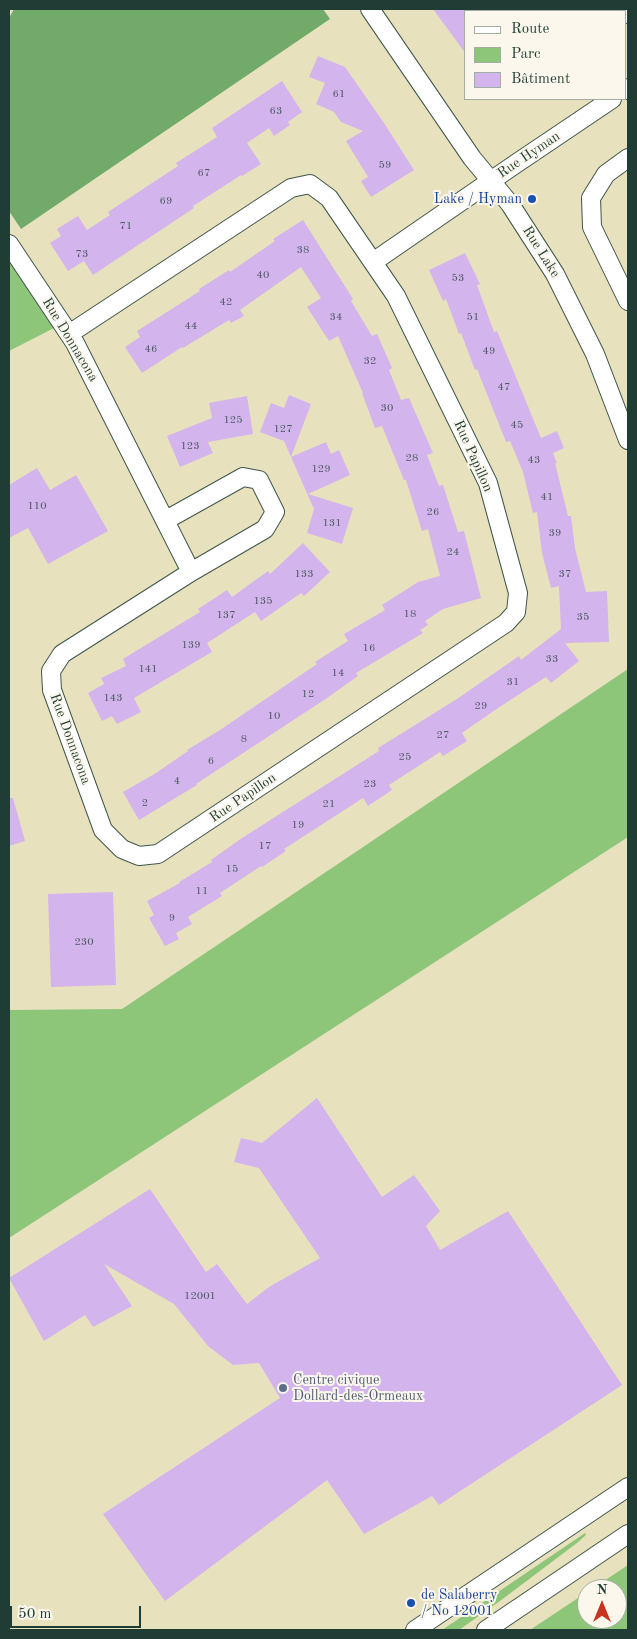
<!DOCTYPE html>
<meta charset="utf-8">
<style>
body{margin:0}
#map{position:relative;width:637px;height:1639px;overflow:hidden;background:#e8e1be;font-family:"Old Standard TT",serif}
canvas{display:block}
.frame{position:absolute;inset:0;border:10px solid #1f3d34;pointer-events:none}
.legend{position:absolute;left:464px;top:10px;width:162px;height:90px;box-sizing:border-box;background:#fbf7ec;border:1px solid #a3ada2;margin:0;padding:6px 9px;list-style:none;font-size:15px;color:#1f3d34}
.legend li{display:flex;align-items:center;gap:10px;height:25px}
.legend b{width:25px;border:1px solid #a3ada2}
.north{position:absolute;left:577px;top:1579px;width:50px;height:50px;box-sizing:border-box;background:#fbf7ec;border:1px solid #a3ada2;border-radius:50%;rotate:0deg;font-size:14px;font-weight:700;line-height:20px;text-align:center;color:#1f3d34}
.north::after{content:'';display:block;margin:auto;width:18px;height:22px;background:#c8321e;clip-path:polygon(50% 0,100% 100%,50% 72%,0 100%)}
.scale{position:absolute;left:10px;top:1606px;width:131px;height:22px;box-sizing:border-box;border:2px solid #1f3d34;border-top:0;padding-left:6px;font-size:15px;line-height:18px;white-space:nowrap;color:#1f3d34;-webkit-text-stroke:4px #fbf7ec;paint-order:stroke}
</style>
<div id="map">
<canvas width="637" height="1639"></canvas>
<div class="frame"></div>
<ul class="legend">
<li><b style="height:6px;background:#fff"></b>Route</li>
<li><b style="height:14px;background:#8ec679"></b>Parc</li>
<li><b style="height:14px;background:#d3b4ed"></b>Bâtiment</li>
</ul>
<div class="north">N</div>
<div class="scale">50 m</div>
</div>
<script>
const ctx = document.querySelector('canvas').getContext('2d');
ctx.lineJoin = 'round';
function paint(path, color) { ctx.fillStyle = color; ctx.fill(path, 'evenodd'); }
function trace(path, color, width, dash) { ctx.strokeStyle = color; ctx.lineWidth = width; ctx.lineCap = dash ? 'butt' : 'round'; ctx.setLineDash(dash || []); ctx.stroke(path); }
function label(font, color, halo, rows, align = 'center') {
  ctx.font = font + ' "Old Standard TT",serif'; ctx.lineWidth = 4; ctx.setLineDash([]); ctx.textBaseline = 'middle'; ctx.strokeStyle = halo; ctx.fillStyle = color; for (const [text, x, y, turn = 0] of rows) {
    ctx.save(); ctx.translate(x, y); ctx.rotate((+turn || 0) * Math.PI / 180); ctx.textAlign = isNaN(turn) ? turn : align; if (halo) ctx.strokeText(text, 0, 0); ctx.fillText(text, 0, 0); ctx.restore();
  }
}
const green = new Path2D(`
 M 9,260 L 58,326 L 9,351 Z
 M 628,669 L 628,837 L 9,1238 L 9,1010 L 122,1009 Z
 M 585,1533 L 586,1535 L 577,1543 L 500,1601 L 459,1630 L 442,1630 Z
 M 628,1565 L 628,1630 L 530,1630 L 587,1592 L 587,1619 L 617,1619 L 617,1589 L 592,1589 Z`);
const forest = new Path2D(`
 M 14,9 L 323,9 L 330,19 L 21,229 L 9,211 L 9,18 Z`);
const building = new Path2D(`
 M 433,9 L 470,9 L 466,11 L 466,54 Z
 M 318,56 L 345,67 L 384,123 L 414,170 L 371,197 L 361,181 L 368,177 L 346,141 L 363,131 L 341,122 L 334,112 L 316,104 L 325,83 L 309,77 Z
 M 282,81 L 302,112 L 288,122 L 290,125 L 274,136 L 269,128 L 247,143 L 261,164 L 242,176 L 241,175 L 193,206 L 194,208 L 93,275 L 84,261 L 68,271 L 50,243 L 61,236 L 57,229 L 78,216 L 87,230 L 110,215 L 108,212 L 178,166 L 176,163 L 217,137 L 212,128 Z
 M 303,220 L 353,299 L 351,301 L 372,336 L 377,334 L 392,368 L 389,370 L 401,400 L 409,398 L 433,453 L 427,455 L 439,486 L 443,485 L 458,532 L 464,531 L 481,598 L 443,609 L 425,621 L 428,625 L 420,630 L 423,633 L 356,673 L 358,676 L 327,698 L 196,784 L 197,785 L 139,820 L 123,792 L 156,773 L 188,751 L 187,750 L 220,730 L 317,664 L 315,662 L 348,641 L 344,634 L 385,610 L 382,605 L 418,582 L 440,576 L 428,529 L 422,531 L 406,480 L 404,480 L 382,426 L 375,428 L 362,393 L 363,393 L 338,336 L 329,341 L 307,307 L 321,298 L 301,267 L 240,310 L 244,316 L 231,323 L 229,320 L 183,348 L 182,347 L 142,373 L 125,347 L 140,337 L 137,331 L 200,291 L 199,289 L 229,270 L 230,272 L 275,241 L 273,239 Z
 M 465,253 L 480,284 L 477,285 L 494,332 L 497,331 L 541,438 L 557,431 L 564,448 L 553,453 L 557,463 L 555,463 L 568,516 L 571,516 L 575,548 L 586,592 L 607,591 L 609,642 L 565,643 L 579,661 L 551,683 L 546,677 L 498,708 L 462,733 L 467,741 L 443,756 L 440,752 L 389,785 L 392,790 L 368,806 L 363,798 L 284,849 L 286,851 L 262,867 L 261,866 L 220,893 L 222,896 L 188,917 L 192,924 L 176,933 L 179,939 L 165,946 L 149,918 L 154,915 L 147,901 L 180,883 L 179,882 L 212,862 L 211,860 L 242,838 L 379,751 L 378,748 L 457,699 L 519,656 L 521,660 L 561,629 L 559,586 L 551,588 L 542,553 L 537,512 L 533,513 L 523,472 L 510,441 L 506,442 L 477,369 L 475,370 L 461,333 L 459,334 L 446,299 L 443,301 L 429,270 Z
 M 289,395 L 311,404 L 291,457 L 284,441 L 260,432 L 271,403 L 284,408 Z
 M 247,396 L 253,434 L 208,442 L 213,453 L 180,467 L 167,436 L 212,418 L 209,403 Z
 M 326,442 L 331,454 L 339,450 L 350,475 L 308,494 L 353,508 L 342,544 L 307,533 L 314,509 L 291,457 Z
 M 37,468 L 50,490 L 76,475 L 108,531 L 48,564 L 28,528 L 9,538 L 9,485 Z
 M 303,543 L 330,572 L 304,596 L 301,593 L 261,621 L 255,612 L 207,643 L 212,652 L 134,698 L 141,712 L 117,724 L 112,716 L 102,721 L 88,693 L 104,684 L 101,678 L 126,666 L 123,659 L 200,612 L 198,609 L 227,590 L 232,597 L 268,571 L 270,574 Z
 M 9,798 L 13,798 L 25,841 L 9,846 Z
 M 113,892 L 116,985 L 51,987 L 48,894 Z
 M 317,1098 L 382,1197 L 414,1175 L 440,1211 L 426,1226 L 440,1250 L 508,1211 L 622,1385 L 439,1505 L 432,1496 L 364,1534 L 327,1480 L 165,1601 L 103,1514 L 280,1398 L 259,1363 L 233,1365 L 208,1346 L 174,1304 L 104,1264 L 132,1306 L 93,1327 L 85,1315 L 44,1341 L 9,1278 L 150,1189 L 206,1272 L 217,1264 L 247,1304 L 269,1287 L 320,1258 L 259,1168 L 234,1162 L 241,1138 L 262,1143 Z`);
const minor = new Path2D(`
 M 370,9 L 472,158 L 510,204 L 555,274 L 595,354 L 628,440
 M 625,9 L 628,14
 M 626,90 L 628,88
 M 628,158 L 606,174 L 591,198 L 592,227 L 628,301
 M 9,244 L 75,343 L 191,572 L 62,654 L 51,671 L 52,690 L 103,830 L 122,849 L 139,856 L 158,854 L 506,623 L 516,612 L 518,593 L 488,483 L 396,296 L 329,198 L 310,184 L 291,188 L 69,334
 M 373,262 L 514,165 L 612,99
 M 166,520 L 243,477 L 259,480 L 275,512 L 265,529 L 191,572
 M 415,1630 L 628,1487
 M 486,1630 L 628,1534`);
const markers = [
 [532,199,5,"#1a4fb4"],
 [283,1388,5,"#5c6f8a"],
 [411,1603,5,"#1a4fb4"]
];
const numberNames = [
 ["61",339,94],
 ["63",276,111],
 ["59",385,165],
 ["67",204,173],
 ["69",166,201],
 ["71",126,226],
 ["38",303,250],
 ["73",82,254],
 ["40",263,275],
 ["53",458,278],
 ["42",226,302],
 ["34",336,317],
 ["51",473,317],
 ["44",191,326],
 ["46",151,349],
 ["49",489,351],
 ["32",370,361],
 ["47",504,387],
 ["30",387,408],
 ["125",233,420],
 ["45",517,425],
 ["127",283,429],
 ["123",190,446],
 ["28",412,458],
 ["43",534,460],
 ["129",321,469],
 ["41",547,497],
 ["110",37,506],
 ["26",433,512],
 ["131",332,523],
 ["39",555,533],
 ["24",453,552],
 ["133",304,574],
 ["37",565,574],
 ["135",263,601],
 ["18",410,614],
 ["137",226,615],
 ["35",583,617],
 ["139",191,645],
 ["16",369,648],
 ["33",552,659],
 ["141",148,669],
 ["14",338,673],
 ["31",513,682],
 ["12",308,694],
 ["143",113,698],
 ["29",481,706],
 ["10",274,716],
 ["27",443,735],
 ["8",244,739],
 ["25",405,757],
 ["6",211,761],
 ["4",177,781],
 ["23",370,784],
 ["2",145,803],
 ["21",329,804],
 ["19",298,825],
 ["17",265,846],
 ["15",232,869],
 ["11",202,891],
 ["9",172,918],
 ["230",84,942],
 ["12001",200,1296]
];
const streetNames = [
 ["Rue Hyman",529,155,-34],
 ["Rue Lake",541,252,58],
 ["Rue Donnacona",70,340,59],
 ["Rue Papillon",473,456,66],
 ["Rue Donnacona",70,739,70],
 ["Rue Papillon",243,798,-34]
];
const transitNames = [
 ["Lake / Hyman",522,199],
 ["de Salaberry",421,1595,"left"],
 ["/ No 12001",421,1611,"left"]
];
const serviceNames = [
 ["Centre civique",293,1380],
 ["Dollard-des-Ormeaux",293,1396]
];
paint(green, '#8ec679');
paint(forest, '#72ab69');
paint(building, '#d3b4ed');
trace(minor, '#3d5649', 20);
trace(minor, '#fff', 18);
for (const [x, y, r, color] of markers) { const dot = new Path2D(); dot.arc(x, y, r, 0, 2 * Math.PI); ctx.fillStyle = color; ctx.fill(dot); trace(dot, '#fbf7ec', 2); }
label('11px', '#4c5b62', null, numberNames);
label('14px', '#1f3d34', '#fbf7ec', streetNames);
label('14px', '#164399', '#fbf7ec', transitNames, 'right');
label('14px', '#4e5e75', '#fbf7ec', serviceNames, 'left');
</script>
